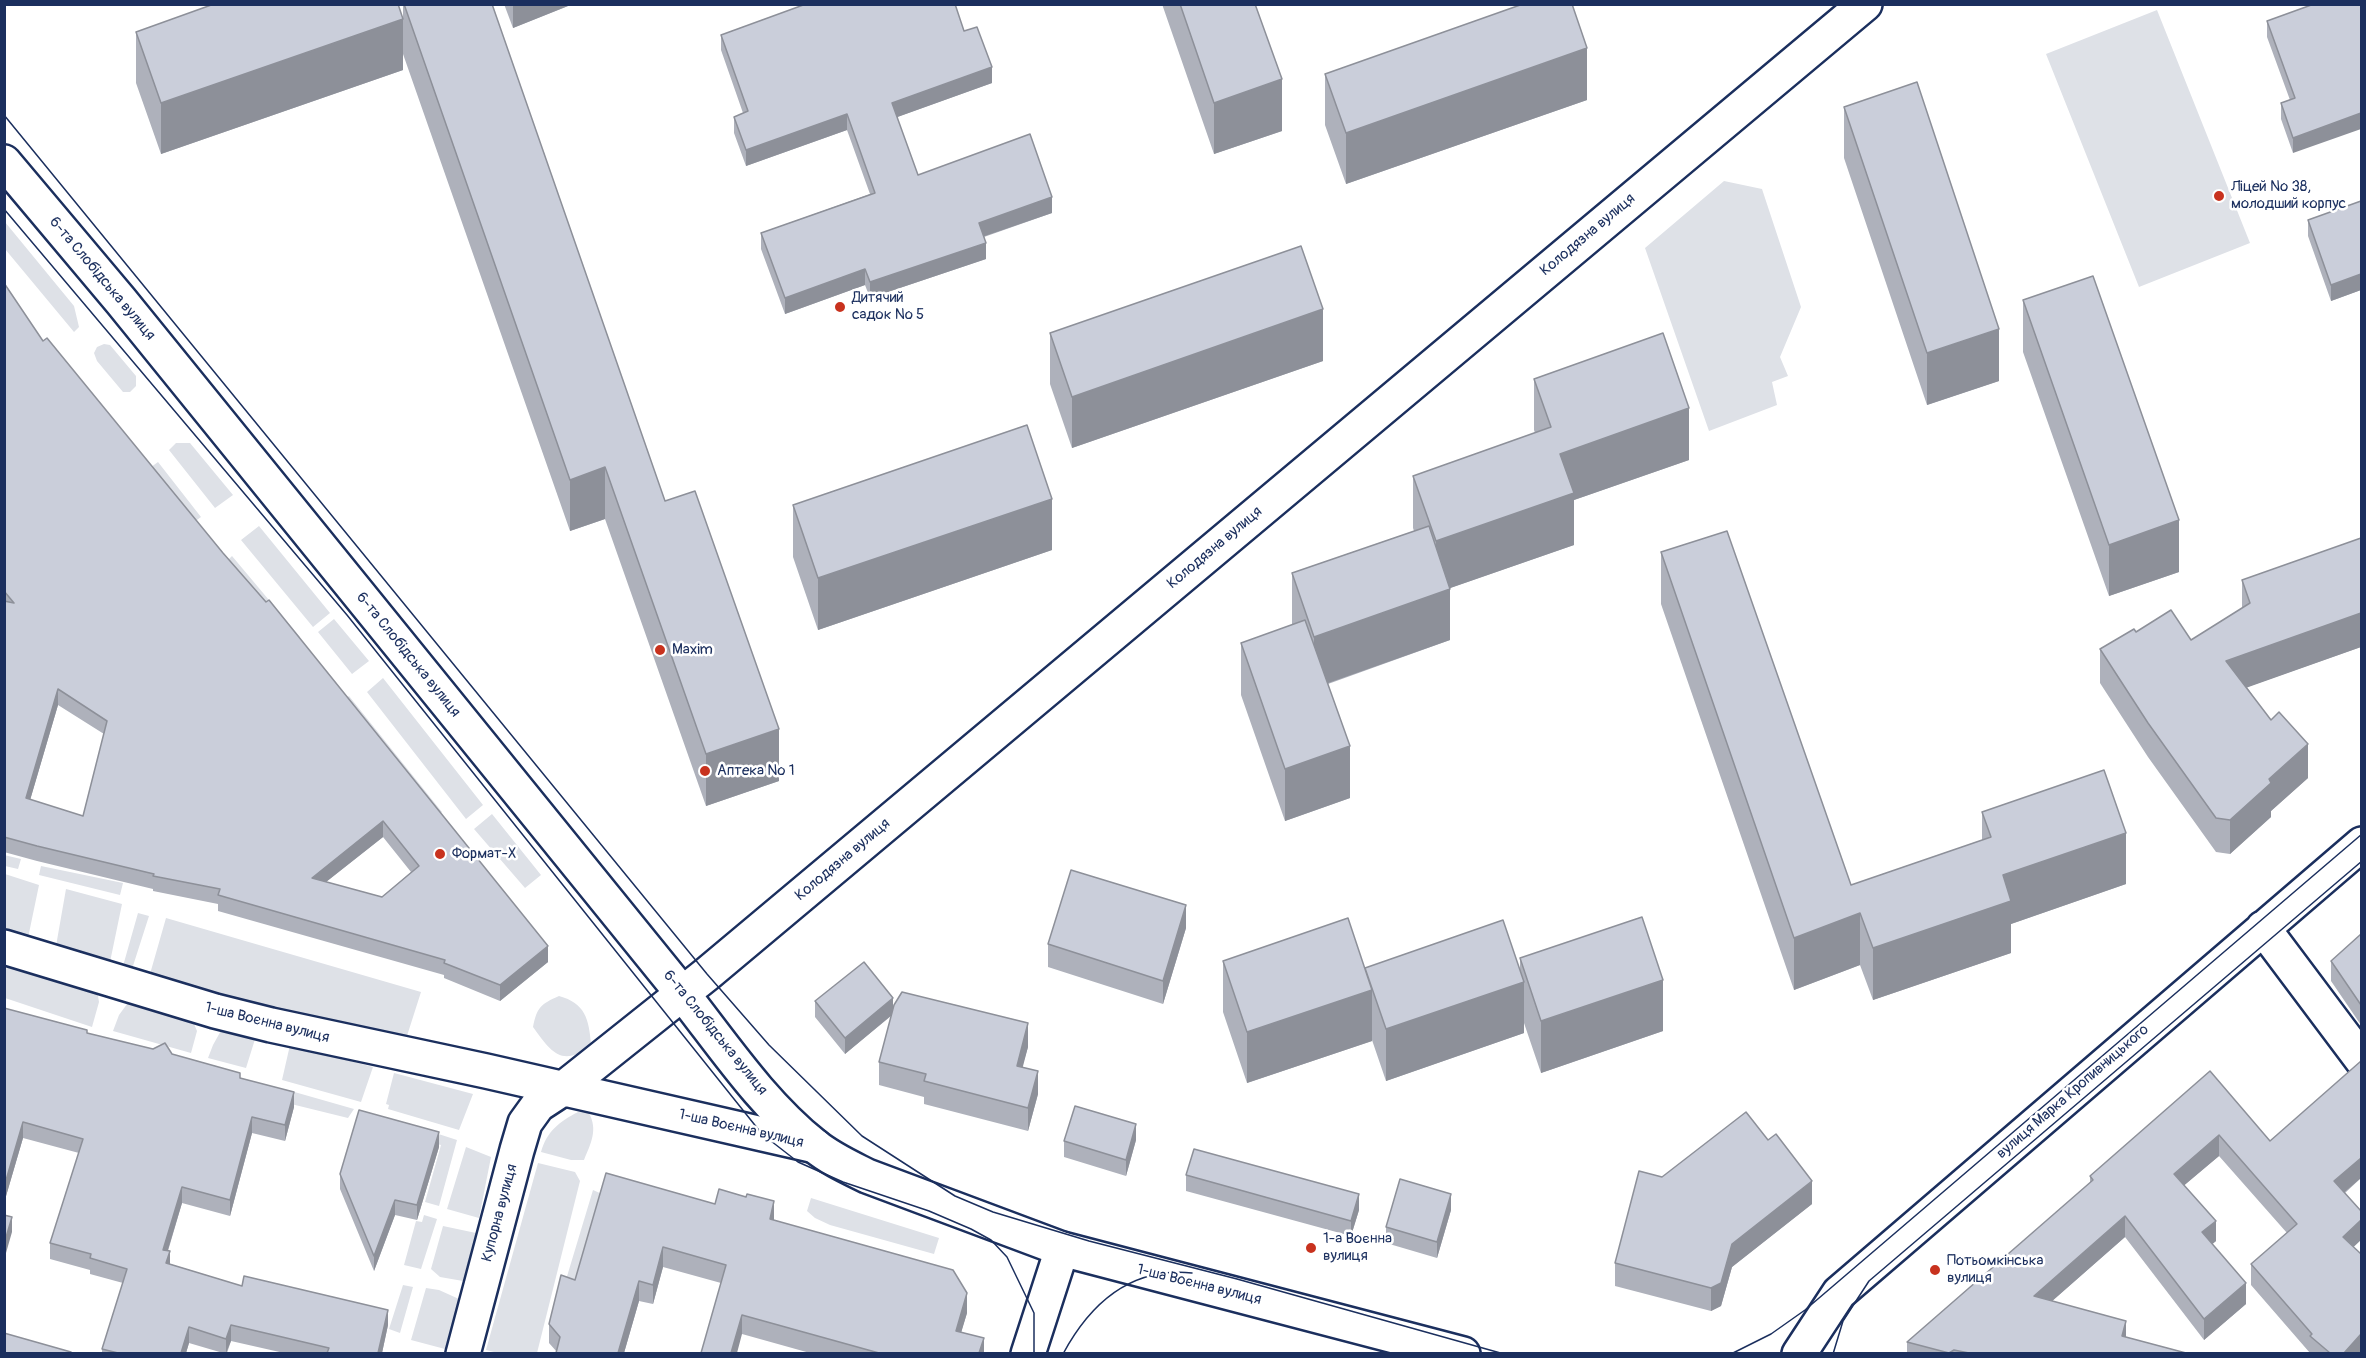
<!DOCTYPE html>
<meta charset="utf-8">
<style>
body{margin:0}
#map{position:relative;width:2366px;height:1358px;overflow:hidden;background:#fff;font-family:Pangolin,sans-serif}
canvas{display:block}
.frame{position:absolute;inset:0;border:6px solid #1b2f5e;pointer-events:none}
</style>
<div id="map">
<canvas width="2366" height="1358"></canvas>
<div class="frame"></div>
</div>
<script>
const ctx = document.querySelector('canvas').getContext('2d');
ctx.lineJoin = 'round';
function paint(path, color) { ctx.fillStyle = color; ctx.fill(path, 'evenodd'); }
function trace(path, color, width, dash) { ctx.strokeStyle = color; ctx.lineWidth = width; ctx.lineCap = dash ? 'butt' : 'round'; ctx.setLineDash(dash || []); ctx.stroke(path); }
function label(font, color, halo, rows, align = 'center') {
  ctx.font = font + ' Pangolin,sans-serif'; ctx.lineWidth = 5; ctx.setLineDash([]); ctx.textBaseline = 'middle'; ctx.strokeStyle = halo; ctx.fillStyle = color; for (const [text, x, y, turn = 0] of rows) {
    ctx.save(); ctx.translate(x, y); ctx.rotate((+turn || 0) * Math.PI / 180); ctx.textAlign = isNaN(turn) ? turn : align; if (halo) ctx.strokeText(text, 0, 0); ctx.fillText(text, 0, 0); ctx.restore();
  }
}
const green = new Path2D(`
 M 2157,10 L 2250,243 L 2139,287 L 2046,54 Z
 M 1724,181 L 1762,189 L 1801,307 L 1780,357 L 1788,376 L 1772,382 L 1777,405 L 1709,431 L 1645,248 Z
 M 5,222 L 74,306 L 79,327 L 74,332 L 5,249 Z
 M 104,344 L 110,345 L 136,376 L 136,386 L 130,392 L 123,392 L 97,361 L 94,353 L 97,347 Z
 M 176,443 L 190,443 L 233,495 L 215,508 L 169,450 Z
 M 158,462 L 201,517 L 190,525 L 147,470 Z
 M 259,526 L 330,613 L 313,627 L 241,540 Z
 M 232,556 L 300,637 L 292,642 L 224,564 Z
 M 334,619 L 369,661 L 352,674 L 318,632 Z
 M 383,678 L 483,805 L 466,819 L 367,692 Z
 M 349,696 L 442,812 L 435,819 L 340,703 Z
 M 492,814 L 541,875 L 525,888 L 474,829 Z
 M 4,855 L 21,859 L 18,869 L 5,866 Z
 M 41,866 L 123,883 L 120,895 L 39,875 Z
 M 5,874 L 39,885 L 28,938 L 5,931 Z
 M 66,889 L 122,904 L 110,962 L 56,946 Z
 M 138,913 L 149,916 L 132,969 L 123,966 Z
 M 166,918 L 421,992 L 406,1039 L 267,1008 L 150,974 Z
 M 17,966 L 97,990 L 99,1002 L 92,1027 L 5,998 L 4,969 Z
 M 559,996 C 585,1003 589,1019 591,1044 C 563,1069 551,1052 533,1027 C 537,1007 541,1004 559,996 Z
 M 130,1000 L 192,1019 L 197,1031 L 191,1053 L 113,1031 L 119,1015 Z
 M 223,1027 L 256,1036 L 246,1068 L 208,1058 L 213,1045 Z
 M 290,1045 L 373,1067 L 361,1102 L 282,1080 Z
 M 394,1073 L 473,1094 L 459,1130 L 388,1109 L 389,1105 L 386,1104 Z
 M 284,1089 L 354,1109 L 348,1118 L 283,1102 Z
 M 578,1112 L 589,1113 C 598,1130 591,1143 584,1160 L 571,1160 L 541,1152 C 547,1131 559,1122 578,1112 Z
 M 386,1117 L 457,1140 L 439,1206 L 425,1202 L 441,1145 L 383,1130 Z
 M 466,1147 L 491,1157 L 479,1218 L 447,1209 Z
 M 538,1163 L 575,1172 L 580,1181 L 537,1353 L 498,1353 L 486,1350 Z
 M 593,1190 L 602,1194 L 575,1296 L 562,1293 Z
 M 811,1198 L 939,1238 L 934,1254 L 830,1225 L 815,1218 L 807,1211 Z
 M 424,1215 L 437,1219 L 421,1269 L 404,1265 L 416,1221 L 422,1222 Z
 M 443,1226 L 476,1233 L 463,1281 L 440,1277 L 431,1269 Z
 M 403,1285 L 413,1287 L 400,1333 L 389,1329 Z
 M 426,1288 L 439,1290 L 459,1299 L 445,1349 L 411,1340 Z`);
const minor = new Path2D(`
 M 2263,928 L 2362,1060
 M 4,947 L 215,1011 L 271,1025 L 486,1071 L 815,1146
 M 463,1354 L 517,1150 L 525,1123 L 538,1105 L 564,1088 L 707,974 L 1865,4
 M 1028,1354 L 1062,1249
 M 1799,1354 L 1839,1293 L 2362,844`);
const tertiary = new Path2D(`
 M 4,162 L 121,301 L 682,993 C 723,1045 762,1104 815,1146 C 831,1159 849,1167 867,1176 L 1062,1249 L 1463,1354`);
const tram = new Path2D(`
 M 4,115 L 707,974 L 769,1045 L 862,1136 L 955,1196 L 993,1212 L 1089,1241 L 1237,1279 L 1504,1354
 M 4,209 L 347,615 L 762,1134 L 798,1162 L 843,1182 L 929,1211 L 971,1229 L 991,1240 L 1007,1257 L 1034,1313 L 1034,1354
 M 1063,1354 C 1090,1304 1131,1267 1192,1273
 M 1731,1354 L 1771,1334 L 1805,1310 L 2362,834
 M 1833,1354 L 1843,1321 L 1869,1281 L 2362,861`);
const wall = new Path2D(`
 M 403,4 L 492,4 L 665,501 L 779,781 L 706,806 L 605,519 L 570,531 L 403,54 Z
 M 504,4 L 573,4 L 513,28 Z
 M 1162,4 L 1255,4 L 1282,131 L 1214,154 Z
 M 2314,4 L 2293,153 L 2281,119 L 2281,103 L 2290,100 L 2267,37 L 2267,21 Z
 M 964,31 L 992,83 L 897,117 L 918,175 L 1052,213 L 984,237 L 986,259 L 870,298 L 865,285 L 785,314 L 761,249 L 761,233 L 870,194 L 847,130 L 746,166 L 734,133 L 734,117 L 743,113 L 721,50 L 721,35 Z
 M 136,32 L 403,70 L 161,154 L 136,83 Z
 M 1325,74 L 1587,100 L 1346,184 L 1325,125 Z
 M 1844,107 L 1999,381 L 1927,405 L 1844,158 Z
 M 2361,201 L 2361,290 L 2331,301 L 2308,236 L 2308,220 Z
 M 4,283 L 43,341 L 548,962 L 500,1001 L 444,978 L 444,975 L 218,911 L 218,904 L 153,891 L 153,889 L 37,861 L 4,852 ZM 58,705 L 104,734 L 83,816 L 30,800 ZM 383,837 L 411,872 L 382,897 L 326,882 Z
 M 2023,300 L 2179,572 L 2109,596 L 2023,352 Z
 M 1050,333 L 1323,361 L 1072,448 L 1050,384 Z
 M 1534,379 L 1689,460 L 1574,500 L 1574,545 L 1450,588 L 1450,640 L 1328,684 L 1350,798 L 1285,821 L 1241,695 L 1241,643 L 1292,625 L 1292,573 L 1414,531 L 1413,528 L 1413,476 L 1535,433 L 1534,430 Z
 M 793,505 L 1052,550 L 818,630 L 793,557 Z
 M 1661,552 L 1851,885 L 1982,840 L 1982,812 L 2126,884 L 2011,924 L 2011,953 L 1873,1000 L 1860,965 L 1794,990 L 1661,604 Z
 M 2242,580 L 2361,647 L 2247,687 L 2308,778 L 2271,811 L 2271,817 L 2230,854 L 2216,852 L 2148,757 L 2100,683 L 2100,649 L 2136,632 L 2191,640 L 2242,608 Z
 M 1186,928 L 1163,1004 L 1048,967 L 1048,944 Z
 M 2361,934 L 2361,1025 L 2331,981 L 2331,961 Z
 M 1520,958 L 1663,1031 L 1541,1073 L 1524,1023 L 1524,1033 L 1386,1081 L 1372,1040 L 1372,1041 L 1247,1083 L 1223,1012 L 1223,961 L 1365,968 L 1520,969 Z
 M 815,1001 L 893,1008 L 1028,1047 L 1022,1067 L 1038,1094 L 1028,1131 L 924,1104 L 924,1097 L 879,1085 L 879,1062 L 891,1016 L 845,1054 L 815,1017 Z
 M 4,1008 L 87,1033 L 172,1054 L 240,1078 L 294,1107 L 285,1141 L 252,1133 L 230,1216 L 182,1203 L 168,1251 L 170,1264 L 242,1286 L 388,1325 L 382,1353 L 284,1353 L 231,1341 L 227,1353 L 223,1353 L 189,1343 L 186,1353 L 102,1353 L 102,1349 L 123,1283 L 90,1274 L 90,1270 L 50,1259 L 50,1243 L 79,1153 L 23,1138 L 4,1203 Z
 M 2361,1061 L 2361,1178 L 2345,1193 L 2354,1247 L 2361,1353 L 2310,1353 L 2251,1285 L 2251,1264 L 2287,1233 L 2219,1156 L 2184,1185 L 2216,1241 L 2212,1244 L 2246,1304 L 2204,1340 L 2125,1237 L 2052,1301 L 2126,1337 L 2186,1353 L 1907,1353 L 1907,1342 L 2090,1183 L 2090,1176 L 2210,1071 L 2270,1141 Z
 M 1136,1140 L 1126,1176 L 1064,1157 L 1064,1141 Z
 M 439,1147 L 417,1220 L 395,1215 L 374,1271 L 340,1189 L 340,1174 Z
 M 1186,1175 L 1359,1210 L 1351,1236 L 1186,1191 Z
 M 1662,1177 L 1812,1204 L 1732,1267 L 1721,1306 L 1711,1311 L 1615,1286 L 1615,1263 Z
 M 746,1197 L 774,1220 L 967,1313 L 961,1332 L 984,1353 L 810,1353 L 742,1334 L 721,1283 L 663,1267 L 653,1304 L 639,1301 L 624,1353 L 556,1353 L 557,1352 L 549,1343 L 549,1324 L 575,1280 L 715,1204 Z
 M 1451,1210 L 1437,1258 L 1386,1243 L 1386,1227 Z`);
const shadedWall = new Path2D(`
 M 513,4 L 573,4 L 513,28 Z
 M 403,19 L 403,70 L 161,154 L 161,103 Z
 M 1587,48 L 1587,100 L 1346,184 L 1346,133 Z
 M 992,67 L 992,83 L 892,119 L 892,103 Z
 M 1282,79 L 1282,131 L 1214,154 L 1214,103 Z
 M 2361,113 L 2361,129 L 2293,153 L 2293,138 Z
 M 847,114 L 847,130 L 746,166 L 746,150 Z
 M 1052,197 L 1052,213 L 979,238 L 979,223 Z
 M 986,243 L 986,259 L 870,298 L 870,282 Z
 M 865,269 L 865,285 L 785,314 L 785,298 Z
 M 2361,274 L 2361,290 L 2331,301 L 2331,285 Z
 M 1323,309 L 1323,361 L 1072,448 L 1072,397 Z
 M 1999,329 L 1999,381 L 1927,405 L 1927,353 Z
 M 1689,408 L 1689,460 L 1574,500 L 1574,545 L 1436,593 L 1436,541 L 1560,454 Z
 M 605,467 L 605,519 L 570,531 L 570,480 Z
 M 1052,499 L 1052,550 L 818,630 L 818,578 Z
 M 2179,520 L 2179,572 L 2109,596 L 2109,545 Z
 M 1450,589 L 1450,640 L 1314,688 L 1314,637 Z
 M 2361,613 L 2361,647 L 2226,695 L 2226,661 Z
 M 58,689 L 58,705 L 26,814 L 26,798 Z
 M 779,729 L 779,781 L 706,806 L 706,754 Z
 M 2308,744 L 2308,778 L 2271,811 L 2271,817 L 2230,854 L 2230,820 L 2269,779 Z
 M 1350,746 L 1350,798 L 1285,821 L 1285,769 Z
 M 383,821 L 383,837 L 312,893 L 312,878 Z
 M 2126,833 L 2126,884 L 2011,924 L 2011,953 L 1873,1000 L 1873,948 L 2003,875 Z
 M 1186,905 L 1186,928 L 1163,1004 L 1163,981 Z
 M 1860,913 L 1860,965 L 1794,990 L 1794,938 Z
 M 548,946 L 548,962 L 500,1001 L 500,985 Z
 M 1663,980 L 1663,1031 L 1541,1073 L 1541,1021 Z
 M 1524,982 L 1524,1033 L 1386,1081 L 1386,1029 Z
 M 1372,990 L 1372,1041 L 1247,1083 L 1247,1032 Z
 M 893,998 L 893,1014 L 845,1054 L 845,1038 Z
 M 1028,1023 L 1028,1047 L 1017,1089 L 1017,1066 Z
 M 1038,1071 L 1038,1094 L 1028,1131 L 1028,1108 Z
 M 294,1092 L 294,1107 L 285,1141 L 285,1125 Z
 M 252,1117 L 252,1133 L 230,1216 L 230,1200 Z
 M 23,1122 L 23,1138 L 4,1203 L 4,1187 Z
 M 1136,1124 L 1136,1140 L 1126,1176 L 1126,1160 Z
 M 439,1132 L 439,1147 L 417,1220 L 417,1205 Z
 M 2219,1135 L 2219,1156 L 2174,1194 L 2174,1174 Z
 M 2361,1158 L 2361,1178 L 2334,1201 L 2334,1181 Z
 M 1812,1181 L 1812,1204 L 1732,1267 L 1721,1306 L 1711,1311 L 1711,1288 L 1732,1244 Z
 M 182,1187 L 182,1203 L 163,1266 L 163,1250 Z
 M 1359,1194 L 1359,1210 L 1351,1236 L 1351,1221 Z
 M 1451,1194 L 1451,1210 L 1437,1258 L 1437,1242 Z
 M 395,1200 L 395,1215 L 374,1271 L 374,1256 Z
 M 774,1201 L 774,1221 L 770,1219 Z
 M 2125,1216 L 2125,1237 L 2034,1317 L 2034,1296 Z
 M 12,1217 L 12,1232 L 4,1260 L 4,1244 Z
 M 2361,1220 L 2361,1240 L 2343,1257 L 2343,1237 Z
 M 2216,1221 L 2216,1241 L 2202,1253 L 2202,1232 Z
 M 663,1247 L 663,1267 L 653,1304 L 653,1285 Z
 M 170,1251 L 170,1267 L 166,1263 Z
 M 639,1281 L 639,1301 L 624,1353 L 618,1353 Z
 M 2246,1283 L 2246,1304 L 2204,1340 L 2204,1319 Z
 M 967,1293 L 967,1313 L 956,1350 L 956,1331 Z
 M 388,1310 L 388,1325 L 382,1353 L 378,1353 Z
 M 742,1315 L 742,1334 L 737,1353 L 731,1353 Z
 M 2126,1321 L 2126,1341 L 2122,1336 Z
 M 231,1325 L 231,1341 L 226,1353 L 226,1339 Z
 M 189,1327 L 189,1343 L 186,1353 L 181,1353 Z
 M 2361,1334 L 2361,1353 L 2344,1353 Z
 M 984,1338 L 984,1353 L 979,1353 Z`);
const building = new Path2D(`
 M 214,4 L 398,4 L 403,19 L 161,103 L 136,32 Z
 M 404,4 L 492,4 L 665,501 L 695,491 L 779,729 L 706,754 L 605,467 L 570,480 Z
 M 806,4 L 955,4 L 964,31 L 977,27 L 992,67 L 892,103 L 918,175 L 1030,134 L 1052,197 L 979,223 L 986,243 L 870,282 L 865,269 L 785,298 L 761,233 L 875,193 L 847,114 L 746,150 L 734,117 L 748,111 L 721,35 Z
 M 1180,4 L 1255,4 L 1282,79 L 1214,103 Z
 M 1523,4 L 1572,4 L 1587,48 L 1346,133 L 1325,74 Z
 M 2314,4 L 2361,4 L 2361,113 L 2293,138 L 2281,103 L 2295,98 L 2267,21 Z
 M 1917,82 L 1999,329 L 1927,353 L 1844,107 Z
 M 2361,201 L 2361,274 L 2331,285 L 2308,220 Z
 M 1301,246 L 1323,309 L 1072,397 L 1050,333 Z
 M 2093,276 L 2179,520 L 2109,545 L 2023,300 Z
 M 4,283 L 43,341 L 47,338 L 223,553 L 266,602 L 269,600 L 548,946 L 500,985 L 444,963 L 445,960 L 218,895 L 220,889 L 153,876 L 154,874 L 37,846 L 4,837 L 4,601 L 14,603 L 4,591 ZM 58,689 L 107,721 L 83,816 L 26,798 ZM 383,821 L 419,866 L 382,897 L 312,878 Z
 M 1663,333 L 1689,408 L 1560,454 L 1574,493 L 1436,541 L 1413,476 L 1551,427 L 1534,379 Z
 M 1027,425 L 1052,499 L 818,578 L 793,505 Z
 M 1429,526 L 1450,589 L 1314,637 L 1292,573 Z
 M 1727,531 L 1851,885 L 1991,837 L 1982,812 L 2104,770 L 2126,833 L 2003,875 L 2011,901 L 1873,948 L 1860,913 L 1794,938 L 1661,552 Z
 M 2361,538 L 2361,613 L 2226,661 L 2271,720 L 2279,712 L 2308,744 L 2269,779 L 2271,783 L 2230,820 L 2216,818 L 2148,723 L 2100,649 L 2134,629 L 2136,632 L 2171,610 L 2191,640 L 2250,603 L 2242,580 Z
 M 1305,620 L 1350,746 L 1285,769 L 1241,643 Z
 M 1071,870 L 1186,905 L 1163,981 L 1048,944 Z
 M 1642,917 L 1663,980 L 1541,1021 L 1520,958 Z
 M 1348,918 L 1372,990 L 1247,1032 L 1223,961 Z
 M 1503,920 L 1524,982 L 1386,1029 L 1365,968 Z
 M 2361,934 L 2361,1005 L 2331,961 Z
 M 864,962 L 893,998 L 845,1038 L 815,1001 Z
 M 902,992 L 1028,1023 L 1017,1066 L 1038,1071 L 1028,1108 L 924,1081 L 926,1074 L 879,1062 L 894,1005 Z
 M 4,1008 L 87,1030 L 87,1033 L 153,1049 L 165,1043 L 172,1054 L 240,1073 L 240,1078 L 294,1092 L 285,1125 L 252,1117 L 230,1200 L 182,1187 L 163,1250 L 170,1251 L 166,1263 L 242,1286 L 244,1276 L 388,1310 L 378,1353 L 327,1353 L 329,1348 L 231,1325 L 226,1339 L 189,1327 L 181,1353 L 118,1353 L 102,1349 L 127,1269 L 90,1258 L 91,1254 L 50,1243 L 83,1139 L 23,1122 L 4,1187 Z
 M 2361,1061 L 2361,1158 L 2334,1181 L 2361,1211 L 2361,1220 L 2343,1237 L 2361,1254 L 2361,1334 L 2344,1353 L 2330,1353 L 2310,1336 L 2312,1334 L 2251,1264 L 2297,1224 L 2219,1135 L 2174,1174 L 2216,1221 L 2202,1232 L 2246,1283 L 2204,1319 L 2125,1216 L 2034,1296 L 2126,1321 L 2122,1336 L 2186,1353 L 1969,1353 L 1954,1350 L 1949,1353 L 1907,1342 L 2093,1180 L 2090,1176 L 2210,1071 L 2270,1141 Z
 M 1075,1106 L 1136,1124 L 1126,1160 L 1064,1141 Z
 M 359,1110 L 439,1132 L 417,1205 L 395,1200 L 374,1256 L 340,1174 Z
 M 1746,1112 L 1768,1140 L 1776,1134 L 1812,1181 L 1732,1244 L 1721,1283 L 1711,1288 L 1615,1263 L 1639,1171 L 1662,1177 Z
 M 1194,1149 L 1359,1194 L 1351,1221 L 1186,1175 Z
 M 606,1173 L 715,1204 L 719,1189 L 746,1197 L 747,1194 L 774,1201 L 770,1219 L 953,1270 L 967,1293 L 956,1331 L 984,1338 L 979,1353 L 879,1353 L 742,1315 L 731,1353 L 701,1353 L 726,1265 L 663,1247 L 653,1285 L 639,1281 L 618,1353 L 556,1353 L 560,1337 L 549,1324 L 561,1275 L 575,1280 Z
 M 1400,1179 L 1451,1194 L 1437,1242 L 1386,1227 Z
 M 4,1215 L 12,1217 L 4,1244 Z
 M 4,1333 L 71,1352 L 70,1353 L 4,1353 Z`);
const markers = [
 [2219,196,6,"#c8321e"],
 [840,307,6,"#c8321e"],
 [660,650,6,"#c8321e"],
 [705,771,6,"#c8321e"],
 [440,854,6,"#c8321e"],
 [1311,1248,6,"#c8321e"],
 [1935,1270,6,"#c8321e"]
];
const poiNames = [
 ["Ліцей № 38,",2231,187],
 ["молодший корпус",2231,204],
 ["Дитячий",852,298],
 ["садок № 5",852,315],
 ["Maxim",672,650],
 ["Аптека № 1",717,771],
 ["Формат-X",452,854],
 ["1-а Воєнна",1323,1239],
 ["вулиця",1323,1256],
 ["Потьомкінська",1947,1261],
 ["вулиця",1947,1278]
];
const streetNames = [
 ["Колодязна вулиця",1588,235,-40],
 ["6-та Слобідська вулиця",102,279,50],
 ["Колодязна вулиця",1215,548,-40],
 ["6-та Слобідська вулиця",408,655,51],
 ["Колодязна вулиця",843,860,-40],
 ["1-ша Воєнна вулиця",267,1023,14],
 ["6-та Слобідська вулиця",715,1033,51],
 ["вулиця Марка Кропивницького",2073,1092,-41],
 ["1-ша Воєнна вулиця",741,1129,13],
 ["Купорна вулиця",500,1213,-75],
 ["1-ша Воєнна вулиця",1199,1285,14]
];
paint(green, '#dee1e7');
trace(minor, '#1b2f5e', 38);
trace(tertiary, '#1b2f5e', 38);
trace(minor, '#fff', 33);
trace(tertiary, '#fff', 33);
trace(tram, '#1b2f5e', 1.5);
paint(wall, '#aeb1bb');
paint(shadedWall, '#8d9099');
paint(building, '#caceda');
trace(building, '#8d9099', 1.5);
for (const [x, y, r, color] of markers) { const dot = new Path2D(); dot.arc(x, y, r, 0, 2 * Math.PI); ctx.fillStyle = color; ctx.fill(dot); trace(dot, '#fff', 2); }
label('15px', '#1b2f5e', '#fff', poiNames, 'left');
label('15px', '#1b2f5e', '#fff', streetNames);
</script>
